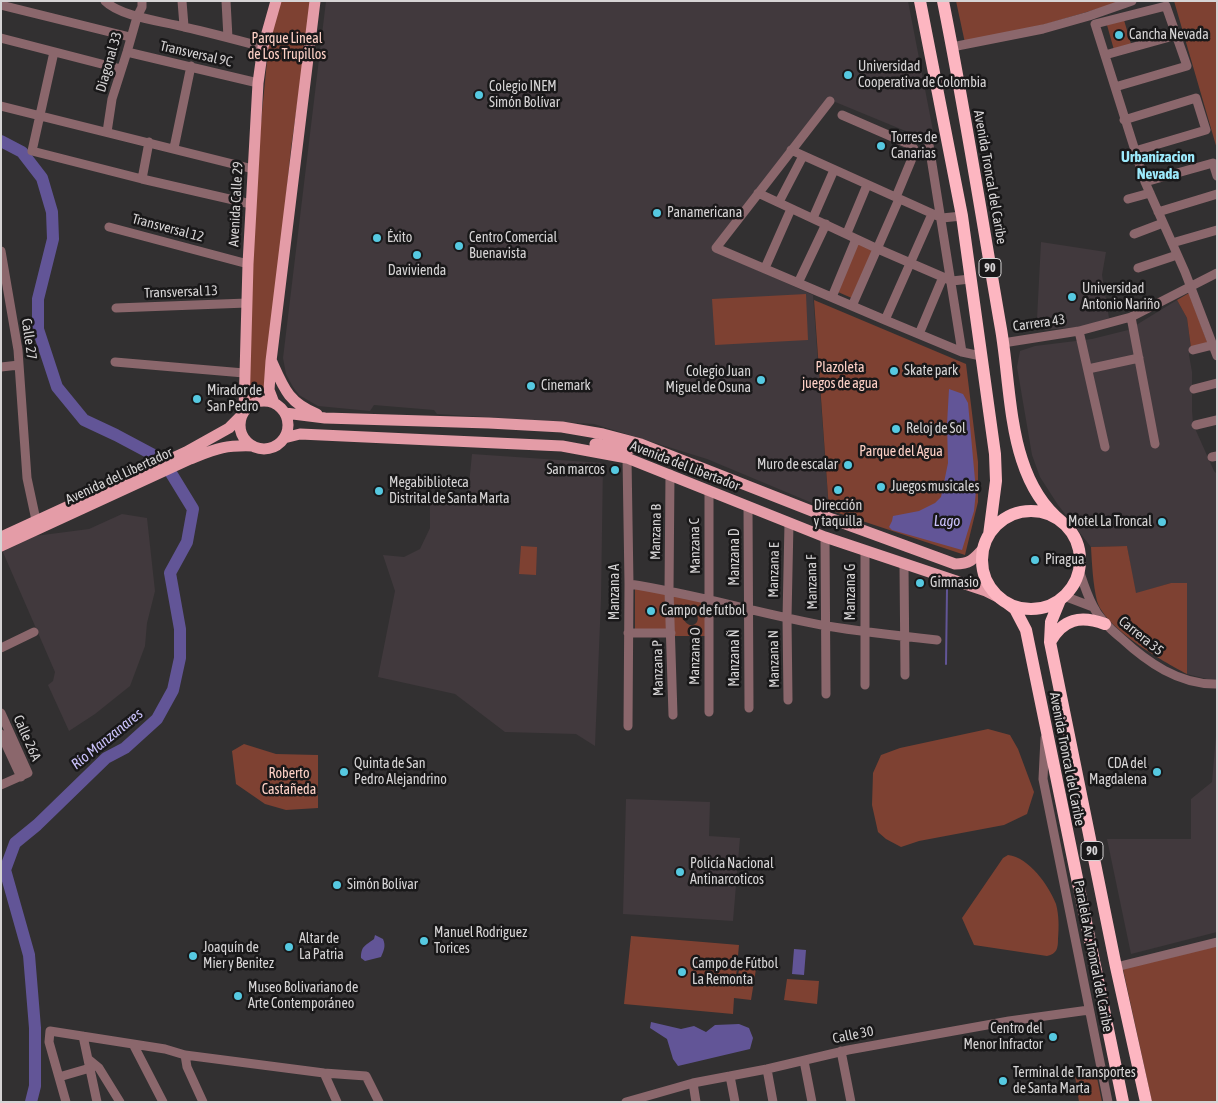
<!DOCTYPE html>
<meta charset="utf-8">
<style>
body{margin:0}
#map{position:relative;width:1218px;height:1103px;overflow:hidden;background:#323031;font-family:"Asap Condensed",sans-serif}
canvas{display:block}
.frame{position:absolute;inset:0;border:2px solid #d6d4d5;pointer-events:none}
</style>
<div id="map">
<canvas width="1218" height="1103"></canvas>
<div class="frame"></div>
</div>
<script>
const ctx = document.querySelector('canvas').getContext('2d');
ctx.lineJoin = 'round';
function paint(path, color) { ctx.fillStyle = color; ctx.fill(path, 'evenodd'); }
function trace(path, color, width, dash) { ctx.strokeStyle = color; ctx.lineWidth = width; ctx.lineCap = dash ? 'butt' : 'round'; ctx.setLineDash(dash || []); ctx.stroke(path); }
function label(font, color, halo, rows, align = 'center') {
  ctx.font = font + ' "Asap Condensed",sans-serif'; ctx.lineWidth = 5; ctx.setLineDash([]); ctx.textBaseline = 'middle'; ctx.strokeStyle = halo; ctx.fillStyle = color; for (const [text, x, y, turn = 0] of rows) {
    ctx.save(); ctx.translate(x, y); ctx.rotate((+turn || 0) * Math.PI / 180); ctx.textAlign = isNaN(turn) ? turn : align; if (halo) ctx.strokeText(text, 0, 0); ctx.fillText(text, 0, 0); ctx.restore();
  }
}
const built = new Path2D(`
 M 326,1 L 908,1 L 935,141 L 920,137 L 828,99 L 711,249 L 813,295 L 829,510 L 707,459 L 594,424 L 437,414 L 434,410 L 374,405 L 370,411 L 318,406 L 299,395 L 293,387 L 286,374 L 283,358 Z
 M 1041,242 L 1106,252 L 1102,275 L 1109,318 L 1088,326 L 1045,330 L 1044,320 L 1037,319 Z
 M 1177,300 L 1187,318 L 1191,348 L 1189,355 L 1192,372 L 1192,410 L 1193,424 L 1214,471 L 1217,474 L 1217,679 L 1211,680 L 1187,674 L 1186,583 L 1171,583 L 1135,594 L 1127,546 L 1091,547 L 1058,505 L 1040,477 L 1032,455 L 1017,367 L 1020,351 L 1035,346 L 1092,339 L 1128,330 Z
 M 472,454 L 603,463 L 601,599 L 595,746 L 576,734 L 505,732 L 455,694 L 378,677 L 395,591 L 383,555 L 404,557 L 420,549 L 430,528 L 430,503 L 467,504 Z
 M 122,514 L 147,518 L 155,591 L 147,623 L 145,646 L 130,686 L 95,714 L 69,731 L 48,685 L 53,681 L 55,672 L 2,550 L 35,536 L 89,529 Z
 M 1217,724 L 1217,932 L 1131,954 L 1107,839 L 1191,839 L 1191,799 L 1212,782 Z
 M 626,799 L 710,802 L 709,836 L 740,838 L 733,921 L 623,914 Z`);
const green = new Path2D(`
 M 280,1 L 312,1 L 291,148 L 278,277 L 263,396 L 244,401 L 258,154 L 269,40 Z
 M 956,1 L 1124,1 L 1026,30 L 965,43 Z
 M 1174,1 L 1217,1 L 1217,149 Z
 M 1124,20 L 1131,44 L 1114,50 L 1107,25 Z
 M 857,243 L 873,250 L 854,299 L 838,292 Z
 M 1189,293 L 1208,344 L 1191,348 L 1187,318 L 1177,300 Z
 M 806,294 L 808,340 L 715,345 L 712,299 Z
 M 814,300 L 966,364 L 978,462 L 978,502 L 965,555 L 829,510 Z
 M 521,546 L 537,547 L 536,575 L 519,574 Z
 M 1127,546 L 1136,593 L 1171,583 L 1187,583 L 1187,674 C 1162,661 1105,628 1097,601 C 1093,584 1092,565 1091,547 Z
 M 635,587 L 667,592 L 667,631 L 635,631 Z
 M 673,594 L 708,604 L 707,636 L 673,636 ZM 691,611 C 706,616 693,634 684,620 L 687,612 Z
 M 988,729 L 1010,735 L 1018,749 L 1034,792 L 1027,814 L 1004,825 L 919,841 L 901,847 L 886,839 L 878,832 L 872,805 L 873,773 L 881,755 L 900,748 Z
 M 244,744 L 276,754 L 318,755 L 318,808 L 286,810 L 265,804 L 236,784 L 232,751 Z
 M 1008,855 C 1029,857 1049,886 1056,904 C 1059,915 1059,927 1058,939 C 1058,948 1057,954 1047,956 L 974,945 L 962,918 L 1003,858 Z
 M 631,936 L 739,945 L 735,988 L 740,966 L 756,969 L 751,1000 L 734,998 L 733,1014 L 624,1004 Z
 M 1217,946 L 1217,1102 L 1152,1102 L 1123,969 Z
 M 787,979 L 819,981 L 817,1004 L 784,1000 Z
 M 1096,1073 L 1102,1102 L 1079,1102 L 1075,1076 Z`);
const water = new Path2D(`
 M 949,389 L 963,394 L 968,403 L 976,491 L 974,511 L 962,550 L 892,530 L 889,527 L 892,521 L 893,516 L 919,511 L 935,503 L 941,497 L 948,463 L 947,424 Z
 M 375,935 L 383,939 C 386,946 384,950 381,957 L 365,961 L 361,958 C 361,946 365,946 374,939 Z
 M 794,949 L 806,950 L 804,975 L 792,974 Z
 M 651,1022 L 681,1029 L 694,1026 L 706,1032 L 715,1025 L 739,1024 L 749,1028 L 753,1038 L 750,1049 L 678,1066 L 673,1059 L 667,1039 L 650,1028 Z`);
const stream = new Path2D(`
 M 946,664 L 947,589`);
const river = new Path2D(`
 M 1,141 L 22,152 L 42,178 L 52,212 L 53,239 L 38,299 L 38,329 L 57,387 L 84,420 L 116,435 L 163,460 L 193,509 L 187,542 L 170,573 L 180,629 L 180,658 L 173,690 L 157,719 L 125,748 L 106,758 L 37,825 L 15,843 L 5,870 L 29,955 L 35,1028 L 35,1086 L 31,1102`);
const minor = new Path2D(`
 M 105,1 C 121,17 162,21 184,27 C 211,33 237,40 263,47
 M 182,1 L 184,26
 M 226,1 L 228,38
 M 1,5 L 130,37
 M 1,38 L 121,69
 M 952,47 L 1043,29 L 1089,16 L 1132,1
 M 54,52 L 32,151 L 142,179 L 251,204
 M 127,52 L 258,83
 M 1105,55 L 1177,35
 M 1115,87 L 1187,66 L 1166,6 L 1095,24 L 1145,182 L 1185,272 L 1217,356
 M 830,101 L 716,248 L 885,320 L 962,352 L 981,356
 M 1,106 L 253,169
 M 842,115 L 911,145 L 914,149 L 913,156 L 896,197
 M 1124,120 L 1196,98 L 1206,130 L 1135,151
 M 107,132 L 112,99 L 127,52 L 137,17 L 142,7 L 142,1
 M 929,145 L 962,352
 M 174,148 L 191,66
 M 791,150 L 942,218 L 962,216
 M 142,179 L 149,142
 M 1145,182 L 1213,163 L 1217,176
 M 758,193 L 878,249 L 952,281 L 970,279
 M 1128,199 L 1150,193
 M 779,202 L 803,156
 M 1158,212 L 1217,194
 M 813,218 L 834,170
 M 109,227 L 248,264
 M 847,233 L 867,185
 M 1134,234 L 1163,223
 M 1172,243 L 1217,230
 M 1,251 L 18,350 L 27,478 L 36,520
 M 765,268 L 791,209
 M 1138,268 L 1177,255
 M 798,283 L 826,224
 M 832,297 L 856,239
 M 852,306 L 899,199
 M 116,308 L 247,303
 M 1131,317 L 1155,444
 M 885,320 L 932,214
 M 1079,331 L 1105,447
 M 919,334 L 943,277
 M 1003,343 L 1079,331 L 1131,317 L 1217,273
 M 1193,350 L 1213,345
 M 115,362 L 244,373
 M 1,367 L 19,365
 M 1088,369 L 1139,358
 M 1194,389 L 1217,383
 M 1196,425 L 1217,420
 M 1212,457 L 1217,456
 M 627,458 L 629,584 L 628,726
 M 670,474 L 669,590 L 673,715
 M 709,490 L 709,712
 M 748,506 L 749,708
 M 825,537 L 826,694
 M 865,552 L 865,685
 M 904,565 L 905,675
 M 1079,570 C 1083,582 1087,595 1093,606 C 1099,619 1110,629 1121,638 C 1147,662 1179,685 1217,684
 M 629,584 C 696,594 761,614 827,626 C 863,632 900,636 937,640
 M 1064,596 L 1093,607
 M 628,633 L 671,633
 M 1,648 L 34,632
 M 788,700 L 787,618 L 789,523
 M 1,713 L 28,773 L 1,785
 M 1,734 L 21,777
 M 1045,738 L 1043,779 L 1108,1102
 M 1116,967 L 1217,942
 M 83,1036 L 97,1102
 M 133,1044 L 163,1102
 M 841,1051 L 851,1102
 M 185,1055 L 187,1067 L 203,1102
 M 88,1059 L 99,1068 L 120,1102
 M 804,1061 L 812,1102
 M 767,1069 L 773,1102
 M 324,1073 L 337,1102
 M 730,1076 L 735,1102
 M 59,1077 L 90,1068
 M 693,1083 L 696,1102
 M 66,1102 L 49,1042 L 50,1031 L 165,1049 L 185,1055 L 324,1073 L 366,1076 L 379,1102
 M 626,1102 L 693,1083 L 767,1069 L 848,1050 L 1009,1021 L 1089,1010`);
const major = new Path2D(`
 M 272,362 C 284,389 289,403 317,414
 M240 425a24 24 0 1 1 48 0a24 24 0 1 1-48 0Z
 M 274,403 L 269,390 L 271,361 L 315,1
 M 244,411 L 248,264 L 258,83 L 263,47 L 276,1
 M 285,413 L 325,418 L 489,423 L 562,427 L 603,434 L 641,444 L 832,519 L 955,564 C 970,564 974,559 983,549
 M 284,438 L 300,434 L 562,446 L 627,458 L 825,537 L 986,591 L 1000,598
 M 595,444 L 626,449 L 639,447 L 641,444
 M 1,537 L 186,452 L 229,428 L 241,416
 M 1,546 L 190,459 C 216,449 224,445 253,446`);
const highway = new Path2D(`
 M 920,1 L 962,216 L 995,454 L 996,481 L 989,535
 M 943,1 C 965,110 982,220 1001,329 C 1008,370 1009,421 1022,460 C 1030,485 1042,506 1062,522
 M982 560a49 49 0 1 1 98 0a49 49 0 1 1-98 0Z
 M 1060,600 L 1051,622 L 1050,642 L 1116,967 L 1146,1102
 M 1007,603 L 1015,609 L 1026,630 L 1123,1102
 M 1050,642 C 1063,619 1080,615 1105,624`);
const markers = [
 [1119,35,5,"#56c9e1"],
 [848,75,5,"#56c9e1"],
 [479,95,5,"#56c9e1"],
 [881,146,5,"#56c9e1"],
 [657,213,5,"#56c9e1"],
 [377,238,5,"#56c9e1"],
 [459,246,5,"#56c9e1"],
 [417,255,5,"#56c9e1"],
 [1072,297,5,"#56c9e1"],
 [894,371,5,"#56c9e1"],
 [761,380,5,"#56c9e1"],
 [531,386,5,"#56c9e1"],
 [197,399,5,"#56c9e1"],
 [896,429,5,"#56c9e1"],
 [848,465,5,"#56c9e1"],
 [615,470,5,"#56c9e1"],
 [881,487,5,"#56c9e1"],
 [838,490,5,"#56c9e1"],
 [379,491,5,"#56c9e1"],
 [1162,522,5,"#56c9e1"],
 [1035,560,5,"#56c9e1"],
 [920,583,5,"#56c9e1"],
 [651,611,5,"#56c9e1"],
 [344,772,5,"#56c9e1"],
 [1157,772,5,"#56c9e1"],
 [680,872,5,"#56c9e1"],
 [337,885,5,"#56c9e1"],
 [424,941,5,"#56c9e1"],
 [289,947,5,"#56c9e1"],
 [193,956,5,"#56c9e1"],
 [682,972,5,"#56c9e1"],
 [238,996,5,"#56c9e1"],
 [1053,1037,5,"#56c9e1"],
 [1003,1081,5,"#56c9e1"]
];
const shields = [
 [990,268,22],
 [1092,851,22]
];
const shieldNames = [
 ["90",990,268],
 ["90",1092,851]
];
const poiNames = [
 ["Cancha Nevada",1129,35],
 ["Universidad",858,67],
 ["Cooperativa de Colombia",858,83],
 ["Colegio INEM",489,87],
 ["Simón Bolívar",489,103],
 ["Torres de",891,138],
 ["Canarias",891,154],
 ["Panamericana",667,213],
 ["Éxito",387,238],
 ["Centro Comercial",469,238],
 ["Buenavista",469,254],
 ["Davivienda",417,271,"center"],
 ["Universidad",1082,289],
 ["Antonio Nariño",1082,305],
 ["Skate park",904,371],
 ["Colegio Juan",751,372,"right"],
 ["Miguel de Osuna",751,388,"right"],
 ["Cinemark",541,386],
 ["Mirador de",207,391],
 ["San Pedro",207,407],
 ["Reloj de Sol",906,429],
 ["Muro de escalar",838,465,"right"],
 ["San marcos",605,470,"right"],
 ["Megabiblioteca",389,483],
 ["Distrital de Santa Marta",389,499],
 ["Juegos musicales",891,487],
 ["Dirección",838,506,"center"],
 ["y taquilla",838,522,"center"],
 ["Motel La Troncal",1152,522,"right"],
 ["Piragua",1045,560],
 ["Gimnasio",930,583],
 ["Campo de futbol",661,611],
 ["Quinta de San",354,764],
 ["Pedro Alejandrino",354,780],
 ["CDA del",1147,764,"right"],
 ["Magdalena",1147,780,"right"],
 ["Policía Nacional",690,864],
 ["Antinarcoticos",690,880],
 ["Simón Bolívar",347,885],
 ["Manuel Rodriguez",434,933],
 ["Torices",434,949],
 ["Altar de",299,939],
 ["La Patria",299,955],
 ["Joaquín de",203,948],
 ["Mier y Benitez",203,964],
 ["Campo de Fútbol",692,964],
 ["La Remonta",692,980],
 ["Museo Bolivariano de",248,988],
 ["Arte Contemporáneo",248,1004],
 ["Centro del",1043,1029,"right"],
 ["Menor Infractor",1043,1045,"right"],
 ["Terminal de Transportes",1013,1073],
 ["de Santa Marta",1013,1089]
];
const parkNames = [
 ["Parque Lineal",287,39],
 ["de Los Trupillos",287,55],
 ["Plazoleta",840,368],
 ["juegos de agua",840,384],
 ["Parque del Agua",901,452],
 ["Roberto",289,774],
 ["Castañeda",289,790]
];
const streetNames = [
 ["Transversal 9C",196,54,13],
 ["Diagonal 33",109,62,-74],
 ["Avenida Troncal del Caribe",990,177,80],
 ["Avenida Calle 29",236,204,-87],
 ["Transversal 12",168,228,15],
 ["Transversal 13",181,292,-2],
 ["Carrera 43",1039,323,-8],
 ["Calle 27",29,339,82],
 ["Avenida del Libertador",685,466,21],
 ["Avenida del Libertador",119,476,-25],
 ["Manzana B",656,532,-89],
 ["Manzana C",695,546,-91],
 ["Manzana D",735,557,-90],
 ["Manzana E",774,570,-89],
 ["Manzana F",812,582,-91],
 ["Manzana A",615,592,-90],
 ["Manzana G",851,592,-90],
 ["Carrera 35",1141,636,39],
 ["Manzana O",695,656,-89],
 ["Manzana Ñ",735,658,-90],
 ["Manzana N",774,659,-91],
 ["Manzana P",658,668,-91],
 ["Calle 26A",27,738,66],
 ["Avenida Troncal del Caribe",1067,759,79],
 ["Paralela Av. Troncal del Caribe",1093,956,79],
 ["Calle 30",853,1035,-11]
];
const neighbourhoodNames = [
 ["Urbanizacion",1158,157],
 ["Nevada",1158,174]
];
const waterNames = [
 ["Lago",947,521],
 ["Río Manzanares",107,739,-39]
];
paint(built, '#41393d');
paint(green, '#7e4132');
paint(water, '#625597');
trace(stream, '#625597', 2);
trace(river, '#625597', 12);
trace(minor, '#8b676c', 9);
trace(major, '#e49ca7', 11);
trace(highway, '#fdb6c1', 12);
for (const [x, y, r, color] of markers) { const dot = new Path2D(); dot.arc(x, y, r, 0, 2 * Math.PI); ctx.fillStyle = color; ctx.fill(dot); trace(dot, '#191819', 2); }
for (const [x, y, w] of shields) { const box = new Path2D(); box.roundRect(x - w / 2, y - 9.5, w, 19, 4); ctx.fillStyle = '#191819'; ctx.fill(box); trace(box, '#d6d4d5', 1); }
label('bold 12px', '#d6d4d5', null, shieldNames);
label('14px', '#d6d4d5', '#191819', poiNames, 'left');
label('14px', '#fed1c6', '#191819', parkNames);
label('14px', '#d6d4d5', '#191819', streetNames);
label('bold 15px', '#9ceafc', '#191819', neighbourhoodNames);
label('italic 15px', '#cbc2fc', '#191819', waterNames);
</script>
